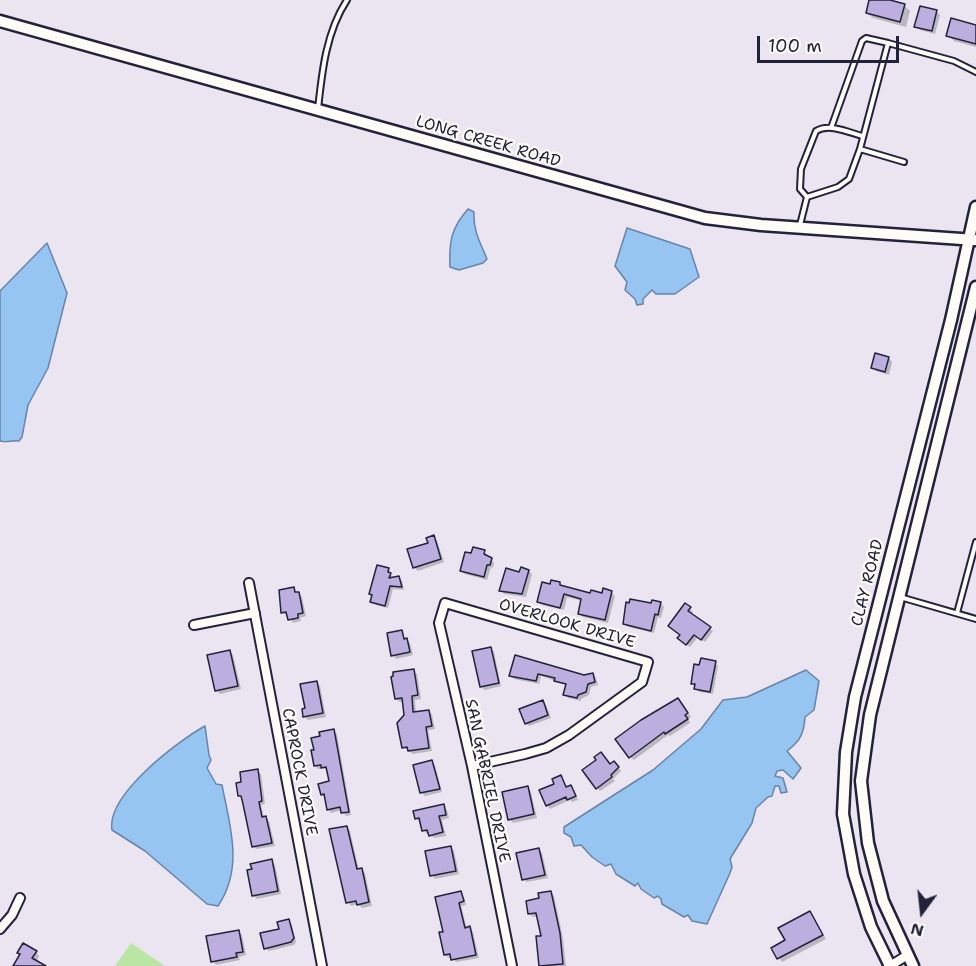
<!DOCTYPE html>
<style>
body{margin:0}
#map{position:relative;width:976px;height:966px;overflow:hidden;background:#eae5f0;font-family:"Shantell Sans",sans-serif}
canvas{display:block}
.north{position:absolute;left:892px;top:882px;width:60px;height:60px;-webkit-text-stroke:4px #fdfcf7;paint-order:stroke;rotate:195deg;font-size:16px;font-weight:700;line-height:24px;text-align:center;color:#22223b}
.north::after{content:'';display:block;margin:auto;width:21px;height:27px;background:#22223b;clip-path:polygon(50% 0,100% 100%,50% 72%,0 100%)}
.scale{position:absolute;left:757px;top:36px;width:142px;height:27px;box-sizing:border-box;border:3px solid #22223b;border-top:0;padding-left:8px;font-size:18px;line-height:21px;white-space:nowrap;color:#22223b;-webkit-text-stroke:4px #fdfcf7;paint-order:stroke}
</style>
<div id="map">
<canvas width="976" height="966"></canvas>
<div class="north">N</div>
<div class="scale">100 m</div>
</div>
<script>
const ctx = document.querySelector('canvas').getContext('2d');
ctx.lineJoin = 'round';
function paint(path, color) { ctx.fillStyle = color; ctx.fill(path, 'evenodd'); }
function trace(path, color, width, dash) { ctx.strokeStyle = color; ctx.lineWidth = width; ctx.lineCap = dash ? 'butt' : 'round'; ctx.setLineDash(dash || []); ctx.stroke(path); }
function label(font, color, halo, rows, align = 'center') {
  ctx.font = font + ' "Shantell Sans",sans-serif'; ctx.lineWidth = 4.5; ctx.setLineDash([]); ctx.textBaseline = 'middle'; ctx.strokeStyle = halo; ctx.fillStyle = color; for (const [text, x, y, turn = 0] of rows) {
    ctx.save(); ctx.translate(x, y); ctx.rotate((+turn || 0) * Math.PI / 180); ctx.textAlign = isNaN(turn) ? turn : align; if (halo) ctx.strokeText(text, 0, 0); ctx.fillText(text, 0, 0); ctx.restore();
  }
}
const green = new Path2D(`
 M 131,943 L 165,966 L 115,966 Z`);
const water = new Path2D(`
 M 468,209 L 474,212 C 473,231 480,242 487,259 L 483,263 L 459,270 L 450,267 C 449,242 451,228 468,209 Z
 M 627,228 L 690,249 L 699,277 L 675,294 L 656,294 L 652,290 L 643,299 L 643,304 L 637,305 L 635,299 L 625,290 L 627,282 L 615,266 Z
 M 47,243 L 67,293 L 48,368 L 28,405 L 22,437 L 19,441 C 12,440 7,443 0,441 L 0,291 Z
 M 806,670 L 819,681 L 814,710 L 805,717 C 804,734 800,741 787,751 L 801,768 L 793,779 L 783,770 L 777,771 L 775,776 L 783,778 L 787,792 L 781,793 L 779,786 L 775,786 L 772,796 L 768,797 L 756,808 L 752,823 L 730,859 L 732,867 L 730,873 L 707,924 L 692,921 L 688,915 L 684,917 L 662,904 L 661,899 L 658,896 L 654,898 L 641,889 L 638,883 L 635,886 L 616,874 L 611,864 L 605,866 L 592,857 L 581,845 L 574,846 L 571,837 L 564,833 L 564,827 L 653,770 L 701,729 L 723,700 L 747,697 Z
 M 205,726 L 209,755 L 211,760 L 207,768 L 216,784 L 222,785 C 230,827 244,867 218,906 L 207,904 L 145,851 L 112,830 C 106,795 178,741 205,726 Z`);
const shadow = new Path2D(`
 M 871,0 L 884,0 L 904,5 L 910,11 L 906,27 L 873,18 L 867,13 Z
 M 936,11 L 940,15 L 935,34 L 920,30 L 916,26 Z
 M 976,26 L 976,47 L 954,41 L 948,35 Z
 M 889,358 L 892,362 L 889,375 L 876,371 L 873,368 Z
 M 433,537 L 437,541 L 444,562 L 418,571 L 414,567 Z
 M 484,552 L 494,563 L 493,568 L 491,567 L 487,580 L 465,574 L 461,570 Z
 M 388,570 L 394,579 L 398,578 L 402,581 L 404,590 L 393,589 L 388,608 L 376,605 L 372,601 Z
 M 529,571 L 532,574 L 526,597 L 504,594 L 501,590 L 520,574 Z
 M 559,584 L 563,588 L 591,595 L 611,592 L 615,596 L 608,623 L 583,617 L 579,613 L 582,601 L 567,597 L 564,610 L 542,605 L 539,602 Z
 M 293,589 L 302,597 L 306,616 L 300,618 L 301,621 L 293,623 L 288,616 L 283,613 Z
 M 660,603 L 664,607 L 661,618 L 658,617 L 654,633 L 628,627 L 624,623 L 652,605 Z
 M 690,609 L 693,612 L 691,615 L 713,631 L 705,642 L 698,637 L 690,647 L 683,642 L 681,636 L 673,630 Z
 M 401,631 L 406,640 L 410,643 L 413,655 L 396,659 L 393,655 Z
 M 490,648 L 494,652 L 501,686 L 485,690 L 481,687 Z
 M 229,651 L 233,655 L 241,689 L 220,694 L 216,690 Z
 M 516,656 L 584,676 L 593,674 L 596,678 L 598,685 L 591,687 L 589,695 L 581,699 L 581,701 L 568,698 L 565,694 L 567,685 L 541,676 L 539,684 L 514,679 L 511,676 Z
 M 715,663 L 718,666 L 713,694 L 699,692 L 692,683 Z
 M 413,671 L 417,674 L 421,699 L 415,700 L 416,714 L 429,711 L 432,715 L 435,729 L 428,730 L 432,751 L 413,754 L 403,747 L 406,716 L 404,701 L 400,702 L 396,699 Z
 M 316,683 L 320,686 L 326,717 L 308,720 L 305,717 Z
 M 542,702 L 546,705 L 551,718 L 529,726 L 526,723 Z
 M 682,703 L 691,717 L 688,719 L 690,723 L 670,736 L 668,735 L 634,760 L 630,757 Z
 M 333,731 L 337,734 L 351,815 L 346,816 L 342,810 L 331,813 L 328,809 L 326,798 L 322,794 L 331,783 L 328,770 L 323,768 L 318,769 L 315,765 L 313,739 L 322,737 Z
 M 432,762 L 435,765 L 442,792 L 425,796 L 422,793 Z
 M 610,765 L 617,766 L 621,771 L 613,779 L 615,781 L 600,791 L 597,788 Z
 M 257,771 L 261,774 L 265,804 L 261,805 L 264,818 L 269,821 L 275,846 L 256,849 L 253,846 L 244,800 L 239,795 Z
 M 560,777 L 567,788 L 571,787 L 574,790 L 578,800 L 572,802 L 570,800 L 550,809 L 547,805 Z
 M 528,788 L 531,792 L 537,818 L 513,823 L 509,819 Z
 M 443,806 L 447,810 L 449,818 L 442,820 L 446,836 L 434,838 L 430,833 L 427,834 L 423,830 L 417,818 Z
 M 346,827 L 350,831 L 359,870 L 362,870 L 365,873 L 372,906 L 362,908 L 358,904 L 351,906 L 348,902 Z
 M 451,848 L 454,851 L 459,874 L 435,879 L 432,875 Z
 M 538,849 L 542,853 L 548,878 L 527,882 L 523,879 Z
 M 271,861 L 275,865 L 281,894 L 257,899 L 253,895 Z
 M 550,892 L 554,896 L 563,938 L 566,966 L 541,966 L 538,937 L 542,937 L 538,916 L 533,917 L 530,914 Z
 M 461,893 L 464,897 L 466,905 L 461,906 L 467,929 L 470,928 L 473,932 L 479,958 L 456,962 L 452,958 L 449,958 L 445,955 L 445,933 Z
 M 810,913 L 826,939 L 782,962 L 773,948 L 787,941 Z
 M 289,921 L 292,925 L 296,942 L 294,945 L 269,951 L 265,948 Z
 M 238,932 L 242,935 L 246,955 L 239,957 L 240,960 L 216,965 L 213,961 Z
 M 36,952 L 39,956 L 36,962 L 42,966 L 15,966 Z`);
const building = new Path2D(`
 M 869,0 L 890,0 L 905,4 L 900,22 L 866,13 Z
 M 920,6 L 937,10 L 932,31 L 914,27 Z
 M 951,18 L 976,25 L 976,44 L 946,36 Z
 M 875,353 L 889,357 L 885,372 L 871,368 Z
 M 434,535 L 441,559 L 413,568 L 407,549 L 428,543 L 426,538 Z
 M 473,547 L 485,550 L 484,554 L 492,558 L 490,565 L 487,565 L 484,577 L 460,571 L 465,552 L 471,553 Z
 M 377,565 L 389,568 L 388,572 L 391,573 L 389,578 L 399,576 L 402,587 L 390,586 L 385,606 L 370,602 L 372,595 L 369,594 Z
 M 521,567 L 529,570 L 522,594 L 499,591 L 506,568 L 519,572 Z
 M 551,580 L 560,582 L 560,585 L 590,593 L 591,590 L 602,593 L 603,588 L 612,591 L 605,620 L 578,614 L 581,599 L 564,594 L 560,608 L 537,602 L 542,582 L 550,584 Z
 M 294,587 L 295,592 L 299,592 L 303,613 L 298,614 L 298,618 L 288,620 L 286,612 L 281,613 L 279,590 Z
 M 630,599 L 651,603 L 652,600 L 661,602 L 658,615 L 655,614 L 651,631 L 623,624 L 626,602 L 629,603 Z
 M 685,603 L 691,607 L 688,611 L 711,627 L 701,640 L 694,635 L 686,645 L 677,638 L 680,635 L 668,626 Z
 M 402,630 L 404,639 L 407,638 L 410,652 L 391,656 L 387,633 Z
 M 491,647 L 499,683 L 480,687 L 472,651 Z
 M 230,650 L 238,686 L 215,691 L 207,655 Z
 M 515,655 L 584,675 L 593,673 L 595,682 L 588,684 L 586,692 L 578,695 L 577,698 L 563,695 L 566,684 L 554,681 L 555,678 L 538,674 L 536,681 L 509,676 Z
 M 701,658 L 716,661 L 710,692 L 694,689 L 695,684 L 691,684 L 694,664 L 699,665 Z
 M 414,669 L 418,695 L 412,696 L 413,712 L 429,710 L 432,726 L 426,727 L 429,748 L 408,751 L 407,747 L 402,748 L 397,723 L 404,715 L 402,698 L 395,699 L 391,677 L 393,676 L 393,672 Z
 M 317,681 L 323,713 L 303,717 L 302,709 L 305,708 L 300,684 Z
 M 678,698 L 688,713 L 685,715 L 688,719 L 665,734 L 664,732 L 629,758 L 615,739 L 641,720 Z
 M 543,700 L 548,715 L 525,724 L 519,709 Z
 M 334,729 L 349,812 L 341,813 L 340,807 L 327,810 L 324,794 L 321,795 L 318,784 L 329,781 L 326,767 L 321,768 L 321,765 L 314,766 L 311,750 L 314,750 L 311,738 L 320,736 L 319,732 Z
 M 601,752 L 610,764 L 614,761 L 619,767 L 611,775 L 612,777 L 596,789 L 582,770 L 596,760 L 594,757 Z
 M 432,760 L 440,789 L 420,793 L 413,765 Z
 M 258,769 L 262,801 L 259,802 L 262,817 L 266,816 L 272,843 L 252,847 L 243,804 L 241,796 L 238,796 L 236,783 L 241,782 L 240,772 Z
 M 561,775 L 566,787 L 571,785 L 576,796 L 567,800 L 566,797 L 546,806 L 539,790 L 554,784 L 552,779 Z
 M 528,786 L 534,814 L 508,820 L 502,792 Z
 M 444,804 L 446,815 L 439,816 L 443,832 L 429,836 L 427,830 L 422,831 L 419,818 L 415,819 L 413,811 Z
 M 347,826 L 357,869 L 362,868 L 369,902 L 357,905 L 356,901 L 346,903 L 329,829 Z
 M 451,846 L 456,871 L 430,876 L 425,851 Z
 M 539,848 L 545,875 L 522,880 L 516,853 Z
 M 272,859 L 278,891 L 252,896 L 247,870 L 252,869 L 250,864 Z
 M 461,891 L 464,901 L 459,903 L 465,928 L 470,926 L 476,955 L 451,960 L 450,954 L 444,955 L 439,932 L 443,932 L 435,897 Z
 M 551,891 L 560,933 L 563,964 L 539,966 L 536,936 L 541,936 L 536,913 L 528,914 L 526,901 L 539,898 L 538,893 Z
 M 810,911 L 823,935 L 777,959 L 771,948 L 785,940 L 778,928 Z
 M 289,919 L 294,938 L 291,942 L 264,949 L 260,933 L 279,929 L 277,922 Z
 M 239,930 L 243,952 L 236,953 L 237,957 L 211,962 L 206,936 Z
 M 23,943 L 37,951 L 32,958 L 46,966 L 13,966 L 20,954 L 17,953 Z`);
const lane = new Path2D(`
 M 888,43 L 954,61 L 976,72
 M 318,109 C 322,72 326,32 347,0
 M 860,149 L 904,162
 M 807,197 L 838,187 L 849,179 L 860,149 L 888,43 L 866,38 L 862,41 L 831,128
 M 807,197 L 800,189 L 801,169 L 816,131 C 829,123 848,132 862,136
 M 800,225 L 807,197
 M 900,597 L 976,619
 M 957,613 L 976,542`);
const street = new Path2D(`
 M 249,583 L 322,966
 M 194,625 L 255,613
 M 472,766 L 525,754 L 546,748 L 569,735 L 642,682 L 648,662 L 445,603 L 439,623 L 472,766 L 512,966
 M 0,929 L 12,915 L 20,898
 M 890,966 L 906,956`);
const secondary = new Path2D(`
 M 0,21 L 705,218 L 761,225 L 976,240
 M 890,966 L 871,927 L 854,874 L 843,814 L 846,752 L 855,697 L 951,320 L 976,207
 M 913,966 L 883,901 L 868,843 L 861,781 L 870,715 L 976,287`);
const streetNames = [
 ["LONG CREEK ROAD",488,142,16],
 ["CLAY ROAD",868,583,-76],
 ["OVERLOOK DRIVE",567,624,16],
 ["CAPROCK DRIVE",299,772,79],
 ["SAN GABRIEL DRIVE",487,781,78]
];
paint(green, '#bae6a3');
paint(water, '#96c5f1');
trace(water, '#6884a8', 1.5);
paint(shadow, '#0003');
paint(building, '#bcafe0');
trace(building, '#22223b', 1.5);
trace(lane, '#22223b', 8);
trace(street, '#22223b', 12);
trace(secondary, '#22223b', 15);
trace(lane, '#fdfcf7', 4);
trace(street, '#fdfcf7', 8);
trace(secondary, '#fdfcf7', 10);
label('16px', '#22223b', '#fdfcf7', streetNames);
</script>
